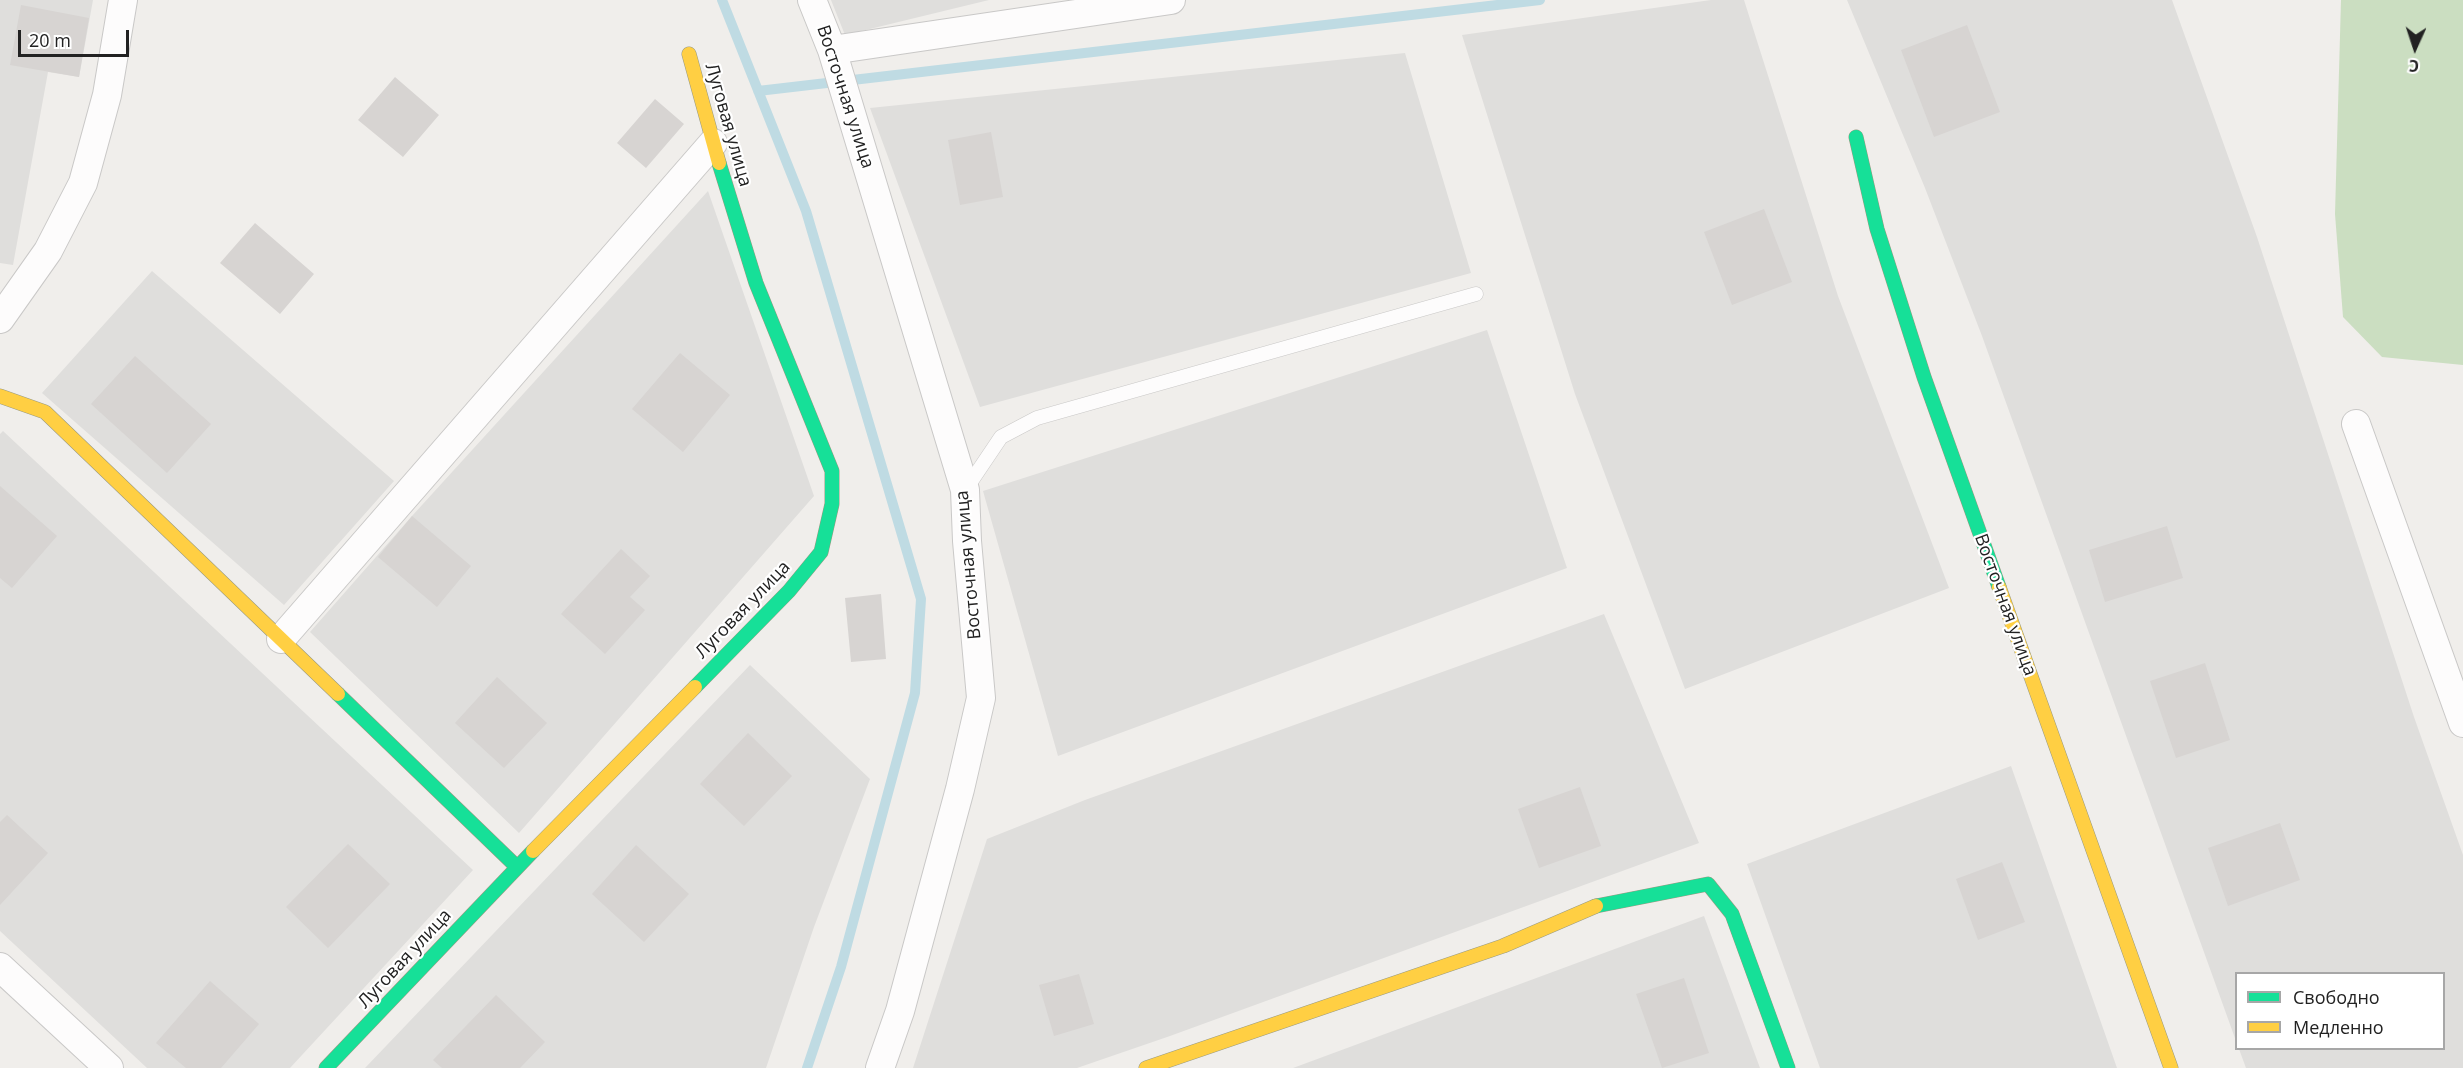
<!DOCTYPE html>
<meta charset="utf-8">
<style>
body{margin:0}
#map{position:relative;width:2463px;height:1068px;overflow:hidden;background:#f0eeeb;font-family:"Open Sans",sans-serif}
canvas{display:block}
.legend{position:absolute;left:2235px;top:972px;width:210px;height:78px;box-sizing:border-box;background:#fff;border:2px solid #a7a7a7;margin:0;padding:8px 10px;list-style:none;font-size:18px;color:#222}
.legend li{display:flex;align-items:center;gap:12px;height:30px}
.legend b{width:30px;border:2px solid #a7a7a7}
.north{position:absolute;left:2385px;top:18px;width:60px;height:60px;-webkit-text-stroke:4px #fff;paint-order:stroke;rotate:183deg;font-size:16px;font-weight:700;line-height:24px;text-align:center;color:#222}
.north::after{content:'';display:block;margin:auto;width:21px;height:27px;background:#222;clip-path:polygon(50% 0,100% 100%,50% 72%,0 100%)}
.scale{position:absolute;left:18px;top:30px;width:111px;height:27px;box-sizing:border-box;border:3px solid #222;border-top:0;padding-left:8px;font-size:18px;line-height:21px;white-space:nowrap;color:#222;-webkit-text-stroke:4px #fff;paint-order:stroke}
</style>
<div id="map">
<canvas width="2463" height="1068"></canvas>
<ul class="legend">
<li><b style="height:8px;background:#16e098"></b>Свободно</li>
<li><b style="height:8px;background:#ffcf43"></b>Медленно</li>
</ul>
<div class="north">С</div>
<div class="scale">20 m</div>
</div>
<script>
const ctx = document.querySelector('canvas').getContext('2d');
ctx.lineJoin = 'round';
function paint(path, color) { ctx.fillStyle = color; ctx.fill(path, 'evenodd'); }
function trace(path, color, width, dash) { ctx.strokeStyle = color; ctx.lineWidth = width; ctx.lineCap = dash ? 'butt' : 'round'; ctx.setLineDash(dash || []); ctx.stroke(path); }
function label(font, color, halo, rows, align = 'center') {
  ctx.font = font + ' "Open Sans",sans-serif'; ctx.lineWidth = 4.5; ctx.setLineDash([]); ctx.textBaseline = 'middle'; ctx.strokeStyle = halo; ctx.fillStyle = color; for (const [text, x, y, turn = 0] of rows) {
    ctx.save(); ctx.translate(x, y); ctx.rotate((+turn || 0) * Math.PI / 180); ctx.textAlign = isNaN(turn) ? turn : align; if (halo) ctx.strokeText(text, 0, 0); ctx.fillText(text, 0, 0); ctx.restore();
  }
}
const residential = new Path2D(`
 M 0,0 L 93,0 L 79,77 L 48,72 L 13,265 L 0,263 Z
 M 831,0 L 989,0 L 845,35 Z
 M 1711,0 L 1744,0 L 1838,296 L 1949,588 L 1685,689 L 1575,394 L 1462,35 Z
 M 1847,0 L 2172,0 L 2257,237 L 2414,717 L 2463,855 L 2463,1068 L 2246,1068 L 2239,1049 L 2444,1048 L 2444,974 L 2236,974 L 2236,1041 L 1982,336 L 1925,188 Z
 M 1405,53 L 1471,273 L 980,407 L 870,108 Z
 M 708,191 L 814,496 L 519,833 L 310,632 L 412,516 Z
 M 152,271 L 394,481 L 284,605 L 42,393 Z
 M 1487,330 L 1567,568 L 1058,756 L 983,491 Z
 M 3,431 L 473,870 L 290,1068 L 147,1068 L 0,931 L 0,434 Z
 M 1604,614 L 1699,843 L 1170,1036 L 1077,1068 L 913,1068 L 987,839 L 1085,800 Z
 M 750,665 L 870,779 L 814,927 L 766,1068 L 365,1068 Z
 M 2011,766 L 2117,1068 L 1820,1068 L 1747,864 Z
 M 1704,916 L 1760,1068 L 1293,1068 Z`);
const forest = new Path2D(`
 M 2341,0 L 2463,0 L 2463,365 L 2382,357 L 2343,317 L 2335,214 Z`);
const stream = new Path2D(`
 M 722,0 L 806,211 L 921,599 L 915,693 L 841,967 L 807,1068
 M 758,91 L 1540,0`);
const building = new Path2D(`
 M 21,5 L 89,18 L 79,77 L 10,65 Z
 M 1967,25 L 2000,112 L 1934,137 L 1901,50 Z
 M 395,77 L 439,115 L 403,157 L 358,120 Z
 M 655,99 L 684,124 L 646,168 L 617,143 Z
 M 991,132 L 1003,197 L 960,205 L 948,140 Z
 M 1764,209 L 1792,282 L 1732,305 L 1704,232 Z
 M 255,223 L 314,274 L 280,314 L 220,263 Z
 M 680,353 L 730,395 L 683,452 L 632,409 Z
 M 135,356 L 211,424 L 167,473 L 91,404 Z
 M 0,486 L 57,536 L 12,588 L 0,578 Z
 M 412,516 L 471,566 L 437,607 L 378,557 Z
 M 2167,526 L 2183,578 L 2105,602 L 2089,550 Z
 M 621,549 L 650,576 L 630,597 L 645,610 L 605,654 L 561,614 Z
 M 881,594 L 886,659 L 851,662 L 845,598 Z
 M 2205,663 L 2230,740 L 2176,758 L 2150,681 Z
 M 497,677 L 547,723 L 504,768 L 455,723 Z
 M 748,733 L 792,776 L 744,826 L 700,784 Z
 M 1580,787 L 1601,846 L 1539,868 L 1518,809 Z
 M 7,815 L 48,853 L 0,905 L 0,822 Z
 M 2280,823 L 2300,880 L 2228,906 L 2208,848 Z
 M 348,844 L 390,884 L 328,948 L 286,907 Z
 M 636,845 L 689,894 L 644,942 L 592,894 Z
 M 2002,862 L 2025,922 L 1978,940 L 1956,879 Z
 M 1079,974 L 1094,1024 L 1054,1036 L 1039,985 Z
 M 1684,978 L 1709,1053 L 1662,1068 L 1636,994 Z
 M 210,981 L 259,1024 L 221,1068 L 186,1068 L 156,1043 Z
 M 496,995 L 545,1042 L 520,1068 L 442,1068 L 433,1060 Z`);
const lane = new Path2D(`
 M 966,489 L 1001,437 L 1037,418 L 1476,294`);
const street = new Path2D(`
 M 812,0 L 832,50 L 965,490 L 967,541 L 981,698 L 960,789 L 900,1011 L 880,1068
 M 832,50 L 1171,0
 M 0,319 L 48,251 L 83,183 L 107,95 L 123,0
 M 2356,424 L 2463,723
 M 281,639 L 713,143
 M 0,967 L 109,1068`);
const fast = new Path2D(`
 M 1856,137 L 1877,229 L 1924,377 L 1999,587
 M 695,687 L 789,591 L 821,552 L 832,504 L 832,471 L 756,283 L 719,163
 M 338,694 L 517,867
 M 1596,906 L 1708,884 L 1732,914 L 1788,1068
 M 326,1068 L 533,851`);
const slow = new Path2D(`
 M 689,54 L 719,163
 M 0,396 L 45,412 L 338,694
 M 1999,587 L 2171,1068
 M 533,851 L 695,687
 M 1146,1068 L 1503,946 L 1596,906`);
const streetNames = [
 ["Восточная улица",845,97,72],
 ["Луговая улица",728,125,74],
 ["Восточная улица",969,565,-95],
 ["Восточная улица",2005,605,70],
 ["Луговая улица",743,610,-46],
 ["Луговая улица",405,959,-47]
];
paint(residential, '#dfdedc');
paint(forest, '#cbdec1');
trace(stream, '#bfdbe3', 10);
paint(building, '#d7d4d2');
trace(lane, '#c9c8c7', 15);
trace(street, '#c9c8c7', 30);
trace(fast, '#999a82', 15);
trace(slow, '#999a82', 15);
trace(lane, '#fdfcfc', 14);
trace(street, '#fdfcfc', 28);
trace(fast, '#16e098', 14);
trace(slow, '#ffcf43', 14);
label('18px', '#222', '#fff', streetNames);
</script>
